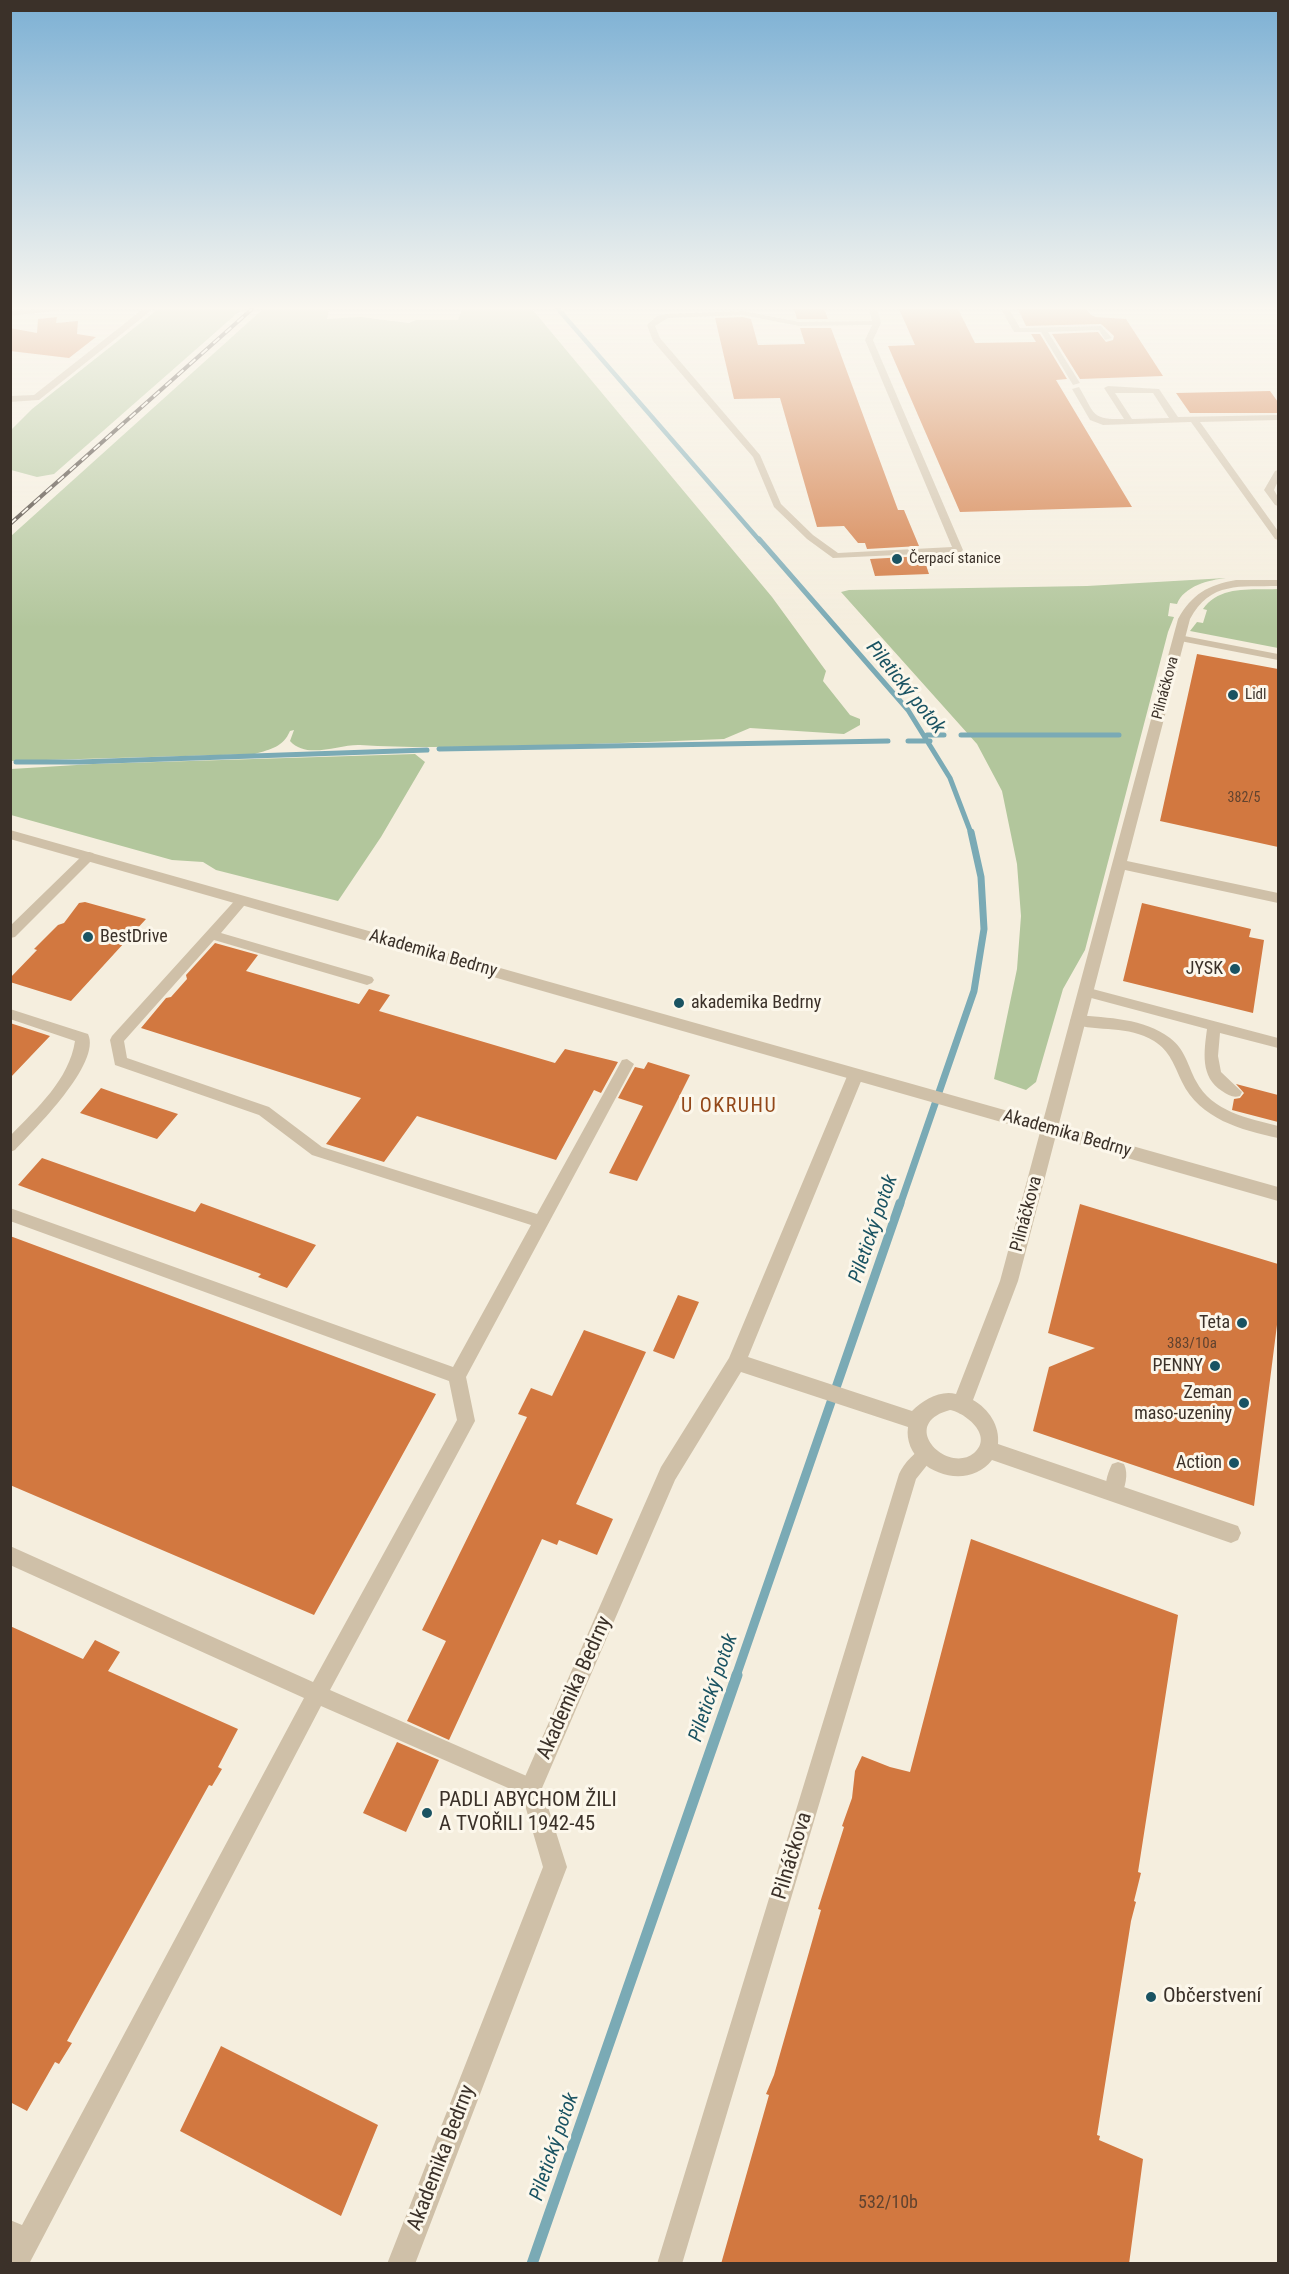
<!DOCTYPE html>
<meta charset="utf-8">
<style>
body{margin:0}
#map{position:relative;width:1289px;height:2274px;overflow:hidden;background:#f5eede;font-family:"Roboto Condensed",sans-serif}
canvas{display:block}
.frame{position:absolute;inset:0;border:12px solid #3b3129;pointer-events:none}
</style>
<div id="map">
<canvas width="1289" height="2274"></canvas>
<div class="frame"></div>
</div>
<script>
const ctx = document.querySelector('canvas').getContext('2d');
ctx.lineJoin = 'round';
function paint(path, color) { ctx.fillStyle = color; ctx.fill(path, 'evenodd'); }
function trace(path, color, width, dash) { ctx.strokeStyle = color; ctx.lineWidth = width; ctx.lineCap = dash ? 'butt' : 'round'; ctx.setLineDash(dash || []); ctx.stroke(path); }
function label(font, color, halo, rows, align = 'center') {
  ctx.font = font + ' "Roboto Condensed",sans-serif'; ctx.lineWidth = 6; ctx.setLineDash([]); ctx.textBaseline = 'middle'; ctx.strokeStyle = halo; ctx.fillStyle = color; for (const [text, x, y, turn = 0] of rows) {
    ctx.save(); ctx.translate(x, y); ctx.rotate((+turn || 0) * Math.PI / 180); ctx.textAlign = isNaN(turn) ? turn : align; if (halo) ctx.strokeText(text, 0, 0); ctx.fillText(text, 0, 0); ctx.restore();
  }
}
const green = new Path2D(`
 M 158,309 L 242,309 L 54,474 L 37,477 L 11,470 L 11,430 L 32,409 Z
 M 263,309 L 329,309 L 327,319 L 360,317 L 409,323 L 416,320 L 458,320 L 462,309 L 532,309 L 772,597 L 826,671 L 823,681 L 850,715 L 860,719 L 860,725 L 844,734 L 750,728 L 724,739 C 650,742 576,745 501,746 C 454,747 407,748 360,745 C 339,744 307,760 290,741 L 294,730 L 290,731 C 283,747 271,749 255,754 L 11,761 L 11,536 Z
 M 1226,578 C 1209,580 1184,586 1177,604 L 1170,603 L 1168,616 L 1174,617 L 1168,632 L 1085,950 L 1063,989 L 1036,1082 L 1026,1090 L 994,1079 L 1017,969 L 1021,916 L 1017,864 L 1002,791 L 977,744 L 841,592 L 849,590 L 1087,586 Z
 M 1278,589 L 1278,648 L 1190,631 L 1197,622 L 1203,623 L 1207,610 L 1203,609 C 1219,585 1252,590 1278,589 Z
 M 415,754 L 425,762 L 381,837 L 338,901 L 216,870 L 203,862 L 172,860 L 11,815 L 11,769 L 93,764 Z`);
const streamFar4 = new Path2D(`
 M 558,309 L 760,541`);
const streamFar3 = new Path2D(`
 M 759,539 L 908,710 L 950,778 L 971,833
 M 927,735 L 944,735
 M 961,735 L 1119,735
 M 908,741 L 930,741
 M 439,749 L 888,741
 M 16,762 L 79,762 L 427,750`);
const streamFar2 = new Path2D(`
 M 900,1205 L 974,991 L 984,929 L 981,877 L 971,832`);
const streamFar1 = new Path2D(`
 M 736,1676 L 900,1203`);
const stream = new Path2D(`
 M 532,2264 L 737,1675`);
const building = new Path2D(`
 M 794,309 L 824,309 L 828,319 L 797,319 Z
 M 899,309 L 958,309 L 975,343 L 1036,342 L 1031,334 L 1040,334 L 1067,379 L 1056,380 L 1132,507 L 960,512 L 888,346 L 915,345 Z
 M 1018,309 L 1086,309 L 1091,315 L 1096,317 L 1126,319 L 1163,376 L 1080,379 L 1052,334 L 1098,332 L 1106,342 L 1113,340 L 1114,336 L 1101,324 L 1026,326 Z
 M 57,317 L 56,323 L 78,321 L 77,334 L 96,337 L 69,358 L 10,351 L 10,328 L 37,333 L 38,319 Z
 M 743,317 L 751,319 L 758,345 L 805,344 L 800,328 L 831,328 L 898,510 L 904,510 L 919,546 L 867,549 L 865,543 L 858,543 L 844,526 L 817,527 L 780,398 L 734,399 L 715,318 Z
 M 1270,391 L 1278,402 L 1278,413 L 1190,413 L 1176,393 Z
 M 923,556 L 929,574 L 875,576 L 870,559 Z
 M 1197,654 L 1278,669 L 1278,847 L 1160,821 Z
 M 85,902 L 146,919 L 71,1001 L 10,982 L 10,978 L 37,950 L 34,949 L 58,925 L 64,923 L 79,903 Z
 M 1142,903 L 1251,929 L 1249,937 L 1264,940 L 1253,1013 L 1123,981 Z
 M 215,943 L 258,955 L 246,971 L 359,1004 L 369,989 L 390,995 L 379,1011 L 555,1063 L 565,1049 L 618,1062 L 601,1093 L 594,1090 L 556,1160 L 417,1116 L 384,1162 L 326,1144 L 361,1098 L 141,1028 L 166,998 L 171,997 L 187,979 L 186,975 Z
 M 10,1023 L 50,1036 L 10,1078 Z
 M 648,1062 L 690,1075 L 637,1181 L 609,1173 L 643,1106 L 618,1098 L 635,1067 L 644,1069 Z
 M 1236,1084 L 1278,1095 L 1278,1122 L 1232,1110 L 1234,1099 L 1240,1098 L 1244,1093 Z
 M 101,1088 L 115,1093 L 178,1114 L 157,1139 L 80,1113 Z
 M 42,1158 L 195,1212 L 201,1203 L 316,1245 L 287,1288 L 258,1277 L 261,1274 L 18,1185 Z
 M 1080,1204 L 1278,1264 L 1278,1317 L 1254,1506 L 1033,1431 L 1049,1367 L 1095,1348 L 1048,1333 Z
 M 10,1236 L 436,1394 L 314,1615 L 10,1485 Z
 M 678,1295 L 699,1302 L 674,1359 L 653,1351 Z
 M 584,1330 L 646,1352 L 576,1504 L 613,1519 L 597,1555 L 559,1540 L 557,1545 L 542,1539 L 449,1740 L 407,1721 L 446,1641 L 422,1630 L 527,1417 L 518,1414 L 531,1388 L 552,1396 Z
 M 971,1539 L 1178,1615 L 1138,1872 L 1141,1873 L 1134,1901 L 1136,1902 L 1131,1921 L 1097,2135 L 1100,2136 L 1099,2140 L 1143,2159 L 1129,2264 L 721,2264 L 769,2095 L 766,2094 L 774,2075 L 821,1910 L 818,1909 L 844,1827 L 842,1826 L 852,1798 L 855,1771 L 862,1756 L 890,1767 L 910,1772 Z
 M 10,1626 L 83,1659 L 95,1640 L 120,1652 L 108,1671 L 238,1729 L 218,1767 L 222,1769 L 212,1786 L 209,1785 L 67,2041 L 72,2043 L 59,2064 L 55,2062 L 27,2111 L 10,2102 Z
 M 397,1742 L 439,1760 L 406,1832 L 363,1813 Z
 M 221,2046 L 378,2125 L 341,2216 L 180,2131 Z`);
const service = new Path2D(`
 M 869,309 L 877,309 L 881,323 L 873,340 L 963,550 L 961,552 L 833,558 L 807,539 L 774,507 L 753,457 L 653,341 L 647,325 L 657,316 L 668,314 L 743,311 L 799,322 L 872,321 ZM 743,315 L 799,326 L 872,325 L 865,340 L 952,547 L 838,553 L 813,535 L 781,504 L 760,455 L 660,338 L 655,326 L 668,318 Z
 M 1001,309 L 1009,309 L 1020,328 L 1101,326 L 1112,338 L 1105,340 L 1099,330 L 1048,332 L 1080,383 L 1073,385 L 1041,332 L 1014,332 Z
 M 1108,386 L 1159,389 L 1178,417 L 1278,415 L 1278,420 L 1200,422 L 1278,531 L 1278,540 L 1275,539 L 1191,422 L 1103,425 L 1090,420 L 1072,389 L 1079,387 C 1095,413 1090,420 1124,419 L 1104,388 ZM 1115,393 L 1153,393 L 1169,418 L 1132,419 Z
 M 1278,470 L 1278,481 L 1274,490 L 1278,497 L 1278,506 L 1275,505 L 1264,490 L 1275,471 Z
 M 1179,635 L 1278,654 L 1278,660 L 1175,640 L 1174,638 Z
 M 89,852 L 93,853 L 95,856 L 93,859 L 15,937 L 10,938 L 10,926 L 85,853 Z
 M 243,896 L 249,900 L 221,933 L 372,977 L 374,980 L 372,983 L 367,985 L 214,940 L 124,1041 L 127,1058 L 269,1107 L 322,1147 L 537,1214 L 622,1060 L 627,1059 L 634,1064 L 466,1377 L 475,1421 L 330,1690 L 538,1781 L 541,1788 L 538,1795 L 531,1798 L 321,1706 L 29,2264 L 10,2264 L 10,2220 L 22,2225 L 304,1698 L 10,1565 L 10,1546 L 313,1682 L 457,1420 L 449,1381 L 10,1221 L 10,1208 L 453,1367 L 531,1225 L 312,1155 L 259,1115 L 115,1065 L 110,1040 L 112,1036 L 238,897 Z
 M 1085,987 L 1278,1038 L 1278,1048 L 1220,1033 L 1218,1056 L 1221,1072 L 1242,1092 L 1240,1096 C 1233,1098 1228,1095 1222,1091 C 1200,1077 1204,1052 1207,1029 L 1080,995 L 1078,992 L 1080,989 Z
 M 10,1009 L 88,1034 C 102,1063 34,1130 15,1150 L 10,1152 L 10,1136 C 37,1108 69,1080 75,1041 L 10,1019 Z
 M 1077,1015 C 1108,1018 1144,1018 1170,1038 C 1185,1049 1188,1066 1196,1081 C 1212,1112 1248,1118 1278,1126 L 1278,1138 C 1241,1130 1200,1119 1182,1082 C 1174,1065 1170,1051 1154,1041 C 1128,1025 1099,1032 1072,1024 L 1070,1020 Z
 M 927,1446 L 933,1448 L 936,1454 L 916,1479 L 682,2264 L 657,2264 L 899,1474 C 904,1463 916,1450 927,1446 Z
 M 1118,1462 L 1124,1464 C 1129,1474 1125,1488 1120,1498 L 1114,1501 L 1108,1498 C 1103,1488 1107,1474 1112,1464 Z`);
const minor = new Path2D(`
 M 35,309 L 70,309 L 10,316 L 10,311 Z
 M 143,309 L 153,309 L 39,400 L 10,402 L 10,396 L 34,395 Z
 M 1236,580 L 1278,580 L 1278,586 C 1241,587 1210,581 1190,619 L 1127,861 L 1278,893 L 1278,903 L 1125,870 L 1018,1281 L 973,1400 C 989,1409 1000,1426 998,1444 L 1238,1526 L 1241,1533 L 1238,1540 L 1231,1543 L 992,1460 C 965,1495 902,1468 908,1427 L 741,1372 L 675,1480 L 542,1788 L 567,1867 L 415,2264 L 387,2264 L 543,1867 L 520,1788 L 661,1467 L 729,1358 L 848,1074 L 850,1070 L 862,1070 L 864,1074 L 748,1357 L 912,1411 C 923,1400 940,1390 956,1394 L 1000,1281 L 1178,619 C 1192,594 1208,585 1236,580 ZM 950,1410 C 966,1413 994,1436 974,1453 C 947,1475 897,1424 950,1410 Z`);
const tertiary = new Path2D(`
 M 10,830 L 1278,1187 L 1278,1201 L 10,839 Z`);
const rail = new Path2D(`
 M 10,524 L 252,309`);
const markers = [
 [897,559,6,"#1a5362"],
 [1233,695,6,"#1a5362"],
 [88,937,6,"#1a5362"],
 [1235,969,6,"#1a5362"],
 [679,1003,6,"#1a5362"],
 [1242,1323,6,"#1a5362"],
 [1215,1366,6,"#1a5362"],
 [1244,1403,6,"#1a5362"],
 [1234,1463,6,"#1a5362"],
 [427,1813,6,"#1a5362"],
 [1151,1997,6,"#1a5362"]
];
const farNumbernames = [
 ["382/5",1244,798]
];
const farPoinames = [
 ["Čerpací stanice",909,559],
 ["Lidl",1245,695]
];
const farStreetnames = [
 ["Pilnáčkova",1166,688,-75]
];
const numberNames = [
 ["383/10a",1192,1344]
];
const poiNames = [
 ["BestDrive",100,937,"left"],
 ["JYSK",1223,969],
 ["akademika Bedrny",691,1003,"left"],
 ["Teta",1230,1323],
 ["PENNY",1203,1366],
 ["Zeman",1232,1393],
 ["maso-uzeniny",1232,1414],
 ["Action",1222,1463]
];
const streetNames = [
 ["Akademika Bedrny",433,954,16],
 ["Akademika Bedrny",1067,1134,16],
 ["Pilnáčkova",1027,1214,-75]
];
const nearNumbernames = [
 ["532/10b",888,2203]
];
const waterNames = [
 ["Piletický potok",905,688,51],
 ["Piletický potok",874,1229,-71],
 ["Piletický potok",714,1688,-71],
 ["Piletický potok",555,2147,-71]
];
const neighbourhoodNames = [
 ["U OKRUHU",729,1107]
];
const nearStreetnames = [
 ["Akademika Bedrny",575,1688,-66],
 ["Pilnáčkova",793,1856,-73],
 ["Akademika Bedrny",442,2158,-69]
];
const nearPoinames = [
 ["PADLI ABYCHOM ŽILI",439,1801],
 ["A TVOŘILI 1942-45",439,1825],
 ["Občerstvení",1163,1997]
];
paint(green, '#b2c69c');
trace(streamFar4, '#7aaab5', 4.5);
trace(streamFar3, '#7aaab5', 5);
trace(streamFar2, '#7aaab5', 7);
trace(streamFar1, '#7aaab5', 9);
trace(stream, '#7aaab5', 11);
paint(building, '#d27840');
paint(service, '#cfc0a8');
paint(minor, '#cfc0a8');
paint(tertiary, '#cfc0a8');
trace(rail, '#3b3129', 4);
trace(rail, '#fcf7eb', 2, [8]);
const sky = ctx.createLinearGradient(0, 0, 0, 628);
sky.addColorStop(0, '#7cb0d4');
sky.addColorStop(0.49, '#faf7f0');
sky.addColorStop(1, '#faf7f000');
ctx.fillStyle = sky;
ctx.fillRect(0, 0, 1289, 628);
for (const [x, y, r, color] of markers) { const dot = new Path2D(); dot.arc(x, y, r, 0, 2 * Math.PI); ctx.fillStyle = color; ctx.fill(dot); trace(dot, '#fcf7eb', 2); }
label('14px', '#61432f', null, farNumbernames);
label('15px', '#3b3129', '#fcf7eb', farPoinames, 'left');
label('15px', '#3b3129', '#fcf7eb', farStreetnames);
label('15px', '#61432f', null, numberNames);
label('18px', '#3b3129', '#fcf7eb', poiNames, 'right');
label('18px', '#3b3129', '#fcf7eb', streetNames);
label('18px', '#61432f', null, nearNumbernames);
label('italic 20px', '#1a5362', '#fcf7eb', waterNames);
ctx.letterSpacing = '1.5px';
label('20px', '#934819', '#fcf7eb', neighbourhoodNames);
ctx.letterSpacing = '0px';
label('21px', '#3b3129', '#fcf7eb', nearStreetnames);
label('21px', '#3b3129', '#fcf7eb', nearPoinames, 'left');
</script>
